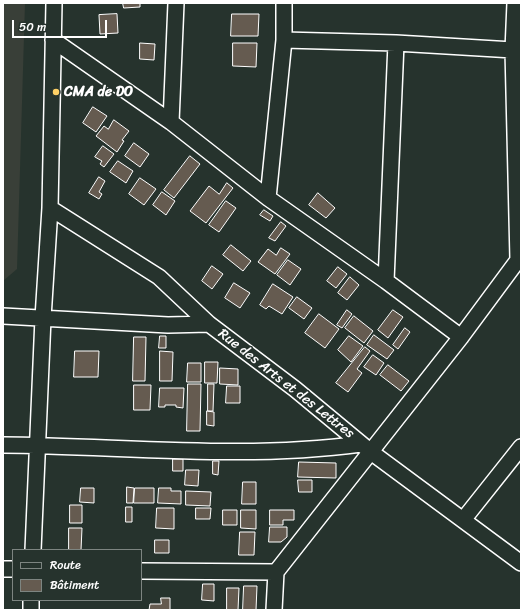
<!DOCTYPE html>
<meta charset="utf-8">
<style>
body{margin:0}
#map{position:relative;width:524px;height:613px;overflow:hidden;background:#26332d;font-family:Sriracha,sans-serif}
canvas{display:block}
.frame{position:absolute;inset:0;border:4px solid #fff;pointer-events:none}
.legend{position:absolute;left:12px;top:549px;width:130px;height:52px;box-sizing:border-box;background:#26332d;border:1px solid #7d8581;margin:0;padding:5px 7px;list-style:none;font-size:12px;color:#fff}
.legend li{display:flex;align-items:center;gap:8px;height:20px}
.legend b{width:20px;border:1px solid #7d8581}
.scale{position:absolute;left:12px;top:20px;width:95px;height:18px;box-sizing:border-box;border:2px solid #fff;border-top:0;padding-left:5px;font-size:12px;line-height:14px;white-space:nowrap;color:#fff;-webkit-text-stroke:3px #26332d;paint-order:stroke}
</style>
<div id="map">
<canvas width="524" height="613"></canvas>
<div class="frame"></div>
<ul class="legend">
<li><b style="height:5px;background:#26332d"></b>Route</li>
<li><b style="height:11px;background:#655b50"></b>Bâtiment</li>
</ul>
<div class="scale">50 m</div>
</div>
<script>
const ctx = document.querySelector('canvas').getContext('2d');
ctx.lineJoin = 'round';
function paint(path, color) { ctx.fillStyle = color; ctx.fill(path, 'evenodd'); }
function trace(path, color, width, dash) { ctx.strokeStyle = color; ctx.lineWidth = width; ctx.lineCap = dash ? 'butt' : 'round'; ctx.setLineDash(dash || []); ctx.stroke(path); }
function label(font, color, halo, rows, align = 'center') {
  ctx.font = font + ' Sriracha,sans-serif'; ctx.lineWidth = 3; ctx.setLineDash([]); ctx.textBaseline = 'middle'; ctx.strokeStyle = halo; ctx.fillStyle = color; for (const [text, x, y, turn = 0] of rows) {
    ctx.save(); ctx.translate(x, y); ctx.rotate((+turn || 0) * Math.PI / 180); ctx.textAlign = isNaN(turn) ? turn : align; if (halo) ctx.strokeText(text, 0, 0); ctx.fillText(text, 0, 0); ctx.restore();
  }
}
const built = new Path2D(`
 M 3,3 L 25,3 L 17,269 L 3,281 Z`);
const building = new Path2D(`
 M 123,3 L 140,3 L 140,7 L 124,8 Z
 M 117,14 L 118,33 L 100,34 L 99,15 Z
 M 232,14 L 259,14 L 258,36 L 231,36 Z
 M 140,43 L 155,44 L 154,60 L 140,59 Z
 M 233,43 L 257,43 L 256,67 L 233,66 Z
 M 93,107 L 107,116 L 96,132 L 83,123 Z
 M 114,120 L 129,131 L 122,140 L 124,141 L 117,152 L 96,136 L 104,126 L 108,129 Z
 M 134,143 L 149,154 L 140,167 L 125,156 Z
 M 103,146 L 114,154 L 104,167 L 100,164 L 102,161 L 95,157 Z
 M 190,156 L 200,164 L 174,198 L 164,190 Z
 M 118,161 L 133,171 L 126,183 L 110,172 Z
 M 99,177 L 105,181 L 99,192 L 102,194 L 99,199 L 89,193 Z
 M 140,178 L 156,189 L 144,205 L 129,194 Z
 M 227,183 L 233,188 L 206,223 L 190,211 L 209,186 L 219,194 Z
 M 162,192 L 175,201 L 166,215 L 153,205 Z
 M 318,193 L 335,208 L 326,218 L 309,205 Z
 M 226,201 L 236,208 L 219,232 L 209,225 Z
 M 264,210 L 273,216 L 270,221 L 260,215 Z
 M 281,222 L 286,226 L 275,241 L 269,238 Z
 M 231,245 L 251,261 L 243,271 L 223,255 Z
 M 281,248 L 290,254 L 275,274 L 258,262 L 268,249 L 276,255 Z
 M 288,260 L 301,269 L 290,285 L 277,275 Z
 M 212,266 L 223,274 L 212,289 L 202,281 Z
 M 338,267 L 347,274 L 336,288 L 327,281 Z
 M 350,277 L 359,285 L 347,300 L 338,293 Z
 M 234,283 L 250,293 L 240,308 L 225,298 Z
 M 273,284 L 293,297 L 282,314 L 269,306 L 266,309 L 260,305 Z
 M 297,297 L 312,308 L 304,319 L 289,308 Z
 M 347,310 L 352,314 L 342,328 L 337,325 Z
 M 393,310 L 403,317 L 388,338 L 378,330 Z
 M 319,314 L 339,329 L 325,348 L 305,333 Z
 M 354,316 L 373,331 L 364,343 L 345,328 Z
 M 405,328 L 410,332 L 398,349 L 393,345 Z
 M 374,335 L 394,350 L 387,359 L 367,345 Z
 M 160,336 L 166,336 L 166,348 L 159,348 Z
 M 349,336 L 363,346 L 351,362 L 338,350 Z
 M 134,337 L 146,337 L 145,381 L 133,381 Z
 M 365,347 L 370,351 L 357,369 L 362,373 L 348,392 L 336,383 Z
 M 75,351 L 99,351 L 98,377 L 74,377 Z
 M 160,351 L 173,352 L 172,381 L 160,381 Z
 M 373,355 L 384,363 L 376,375 L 364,367 Z
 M 205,362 L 218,362 L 217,383 L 205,383 Z
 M 188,363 L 201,363 L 201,382 L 187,382 Z
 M 388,365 L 409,381 L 401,391 L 380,375 Z
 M 220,368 L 238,369 L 238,385 L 220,384 Z
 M 188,384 L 201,384 L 200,431 L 187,431 Z
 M 208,384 L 214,384 L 213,411 L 208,411 Z
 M 134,385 L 151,385 L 150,410 L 134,410 Z
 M 227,386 L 240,386 L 240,403 L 226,403 Z
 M 160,388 L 184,388 L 183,408 L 176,407 L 176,405 L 165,405 L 165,407 L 159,407 Z
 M 207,411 L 214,412 L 214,426 L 207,425 Z
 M 173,459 L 183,459 L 183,471 L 173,471 Z
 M 213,461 L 219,461 L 218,475 L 213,474 Z
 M 299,462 L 336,463 L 336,478 L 298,477 Z
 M 186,470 L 199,470 L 198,486 L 185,485 Z
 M 298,480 L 312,480 L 312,492 L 299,492 Z
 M 243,482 L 256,482 L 256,504 L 242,504 Z
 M 127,487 L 134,488 L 133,503 L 127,503 Z
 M 81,488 L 94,488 L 94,503 L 80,502 Z
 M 135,488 L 154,488 L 154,503 L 134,503 Z
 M 159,488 L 171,488 L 171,491 L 181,491 L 181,504 L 158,503 Z
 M 186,491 L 211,492 L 210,506 L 186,505 Z
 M 70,505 L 82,505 L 82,523 L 70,523 Z
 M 126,507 L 132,507 L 132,522 L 126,522 Z
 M 157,508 L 174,508 L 174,529 L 156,528 Z
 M 196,508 L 211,508 L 210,519 L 196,519 Z
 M 223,510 L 237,510 L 237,525 L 223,525 Z
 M 241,510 L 256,510 L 256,529 L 241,528 Z
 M 270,510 L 294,510 L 294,520 L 283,520 L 283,525 L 270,525 Z
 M 270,527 L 287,527 L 287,537 L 281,542 L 269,542 Z
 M 69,528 L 82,528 L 81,550 L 69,550 Z
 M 240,532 L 255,532 L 254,555 L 239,555 Z
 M 155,540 L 169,540 L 169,553 L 155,553 Z
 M 203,584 L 214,584 L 214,601 L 202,600 Z
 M 244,586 L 257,586 L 256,610 L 243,610 Z
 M 227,588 L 239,588 L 238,610 L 227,610 Z
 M 161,598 L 170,598 L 170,610 L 149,610 L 150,604 L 161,604 Z`);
const street = new Path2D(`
 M 515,3 L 513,50 L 518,260 L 521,262
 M 53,40 L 171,122 L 268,198 L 386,281 L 461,337
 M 284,40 L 396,43 L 513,50
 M 171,122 L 176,3
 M 268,198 L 284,40 L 284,3
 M 50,208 L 159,277 L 209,324 L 295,389 L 371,452 L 521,563
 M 386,281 L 396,43
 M 3,316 L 168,325 L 209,324
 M 3,445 C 122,446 243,460 361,444
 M 463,520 L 521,447
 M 33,550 L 43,318 L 50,208 L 54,3
 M 3,569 L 13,569
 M 141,571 L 276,572
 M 31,610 L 31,600
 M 274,610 L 276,572 L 461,337 L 521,256`);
const markers = [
 [56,92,4,"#ffd166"]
];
const poiNames = [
 ["CMA de DO",64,92]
];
const streetNames = [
 ["Rue des Arts et des Lettres",286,384,38]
];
paint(built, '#393f38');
paint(building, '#655b50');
trace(building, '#fff', 1);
trace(street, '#fff', 18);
trace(street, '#26332d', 15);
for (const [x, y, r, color] of markers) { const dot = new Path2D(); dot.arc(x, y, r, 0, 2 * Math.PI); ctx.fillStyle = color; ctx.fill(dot); trace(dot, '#26332d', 1.5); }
label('bold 14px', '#fff', '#26332d', poiNames, 'left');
label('14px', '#fff', '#26332d', streetNames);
</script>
